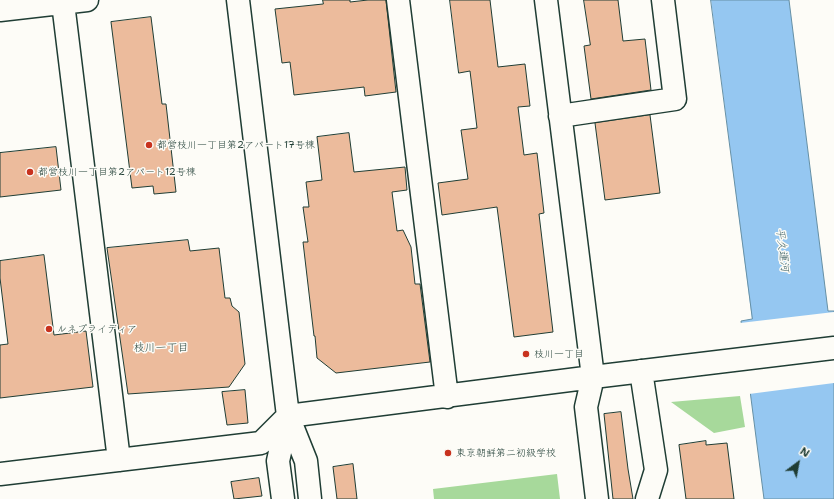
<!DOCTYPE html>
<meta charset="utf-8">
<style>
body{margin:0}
#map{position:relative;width:834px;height:499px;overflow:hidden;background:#fdfcf7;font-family:"Shantell Sans",sans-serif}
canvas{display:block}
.north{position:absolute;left:778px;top:443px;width:40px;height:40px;-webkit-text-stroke:3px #fdfcf7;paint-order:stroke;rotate:32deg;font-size:11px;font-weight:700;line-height:16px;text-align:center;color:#1f3d34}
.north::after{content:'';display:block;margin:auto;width:14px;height:18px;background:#1f3d34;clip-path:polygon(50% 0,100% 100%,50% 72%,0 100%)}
</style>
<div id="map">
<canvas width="834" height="499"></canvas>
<div class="north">N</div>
</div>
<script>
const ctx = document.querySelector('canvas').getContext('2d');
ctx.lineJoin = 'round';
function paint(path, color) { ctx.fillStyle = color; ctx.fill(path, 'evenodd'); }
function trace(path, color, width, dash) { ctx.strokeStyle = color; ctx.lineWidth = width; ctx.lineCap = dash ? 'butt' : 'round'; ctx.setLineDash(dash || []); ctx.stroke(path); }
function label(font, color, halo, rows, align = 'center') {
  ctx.font = font + ' "Shantell Sans","Klee One",sans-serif'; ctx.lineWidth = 3; ctx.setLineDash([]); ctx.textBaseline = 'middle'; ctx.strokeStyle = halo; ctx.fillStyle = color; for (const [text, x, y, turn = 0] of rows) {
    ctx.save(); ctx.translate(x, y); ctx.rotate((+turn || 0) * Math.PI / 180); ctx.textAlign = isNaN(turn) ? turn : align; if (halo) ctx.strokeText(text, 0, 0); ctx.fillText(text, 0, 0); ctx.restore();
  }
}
const green = new Path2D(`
 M 740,396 L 745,427 L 714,433 L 671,402 Z
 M 557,474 L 560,499 L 434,499 L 433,489 Z`);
const water = new Path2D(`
 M 711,0 L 789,0 L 828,311 L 834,311 L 834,499 L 764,499 L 741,321 L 752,319 Z`);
const pier = new Path2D(`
 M 834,312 L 834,383 L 749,394 L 740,323 Z`);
const building = new Path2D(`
 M 323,0 L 350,0 L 350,2 L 368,0 L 386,0 L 396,92 L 365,96 L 364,87 L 294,95 L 290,62 L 282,63 L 275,9 L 323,4 Z
 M 450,0 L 490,0 L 498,67 L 525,64 L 530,106 L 518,107 L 524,155 L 537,153 L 544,213 L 539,214 L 553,332 L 514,337 L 497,207 L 442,215 L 438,183 L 468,179 L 461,130 L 477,128 L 470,71 L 459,73 Z
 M 584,0 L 618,0 L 623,41 L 645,39 L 651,90 L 591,99 L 584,46 L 590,45 Z
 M 151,17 L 162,104 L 166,104 L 176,192 L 154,194 L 153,186 L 132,188 L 111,22 Z
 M 650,115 L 660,193 L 605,200 L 595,123 Z
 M 349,133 L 354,172 L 405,167 L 407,190 L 392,192 L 397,231 L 403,230 L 411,247 L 415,284 L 420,284 L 430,362 L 336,373 L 317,358 L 315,336 L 314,336 L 303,242 L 308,242 L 303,207 L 309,207 L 306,182 L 322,180 L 317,137 Z
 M 56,147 L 61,190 L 0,197 L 0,153 Z
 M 188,240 L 190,251 L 219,248 L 225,298 L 230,298 L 232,306 L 239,312 L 245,364 L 229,387 L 128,394 L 107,248 Z
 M 44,255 L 54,335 L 86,331 L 93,387 L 0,398 L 0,345 L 8,344 L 0,278 L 0,261 Z
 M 245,390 L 248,423 L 227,425 L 222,392 Z
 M 621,412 L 628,469 L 633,499 L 613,499 L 604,414 Z
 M 706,441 L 706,445 L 727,443 L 734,499 L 686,499 L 679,445 Z
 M 353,464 L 357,499 L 337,499 L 333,467 Z
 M 259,478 L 262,496 L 234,499 L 231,482 Z`);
const minor = new Path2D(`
 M 238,0 L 288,416 L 306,461 L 310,499
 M 398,0 L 447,397
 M 546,0 L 593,377 L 586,407 L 597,499
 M 63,3 L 119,460
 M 0,10 L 87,0
 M 560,116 L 675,99 L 663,0
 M 641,371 L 656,470 L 647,499
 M 0,474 L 261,443 L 288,416 L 593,377 L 834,348
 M 283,499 L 278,461 L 288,416`);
const markers = [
 [149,145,4,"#c8321e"],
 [30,172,4,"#c8321e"],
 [49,329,4,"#c8321e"],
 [526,354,4,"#c8321e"],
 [448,453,4,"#c8321e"]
];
const poiNames = [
 ["都営枝川一丁目第2アパート17号棟",157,145],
 ["都営枝川一丁目第2アパート12号棟",38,172],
 ["ルネプライディア",57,329],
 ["枝川一丁目",534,354],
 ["東京朝鮮第二初級学校",456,453]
];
const waterNames = [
 ["平久運河",782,250,83]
];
const neighbourhoodNames = [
 ["枝川一丁目",161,348]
];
paint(green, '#a7d99b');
paint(water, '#95c7f1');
trace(water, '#6690a5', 1);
paint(pier, '#fdfcf7');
paint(building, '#ecbb9c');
trace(building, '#1f3d34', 1);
trace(minor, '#1f3d34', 25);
trace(minor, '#fdfcf7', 22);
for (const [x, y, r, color] of markers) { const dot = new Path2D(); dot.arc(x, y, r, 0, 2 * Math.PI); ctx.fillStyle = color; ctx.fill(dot); trace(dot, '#fdfcf7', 1.5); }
label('10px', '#1f3d34', '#fdfcf7', poiNames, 'left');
label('italic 11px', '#3c6063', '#fdfcf7', waterNames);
label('11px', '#1f3d34', '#fdfcf7', neighbourhoodNames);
</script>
